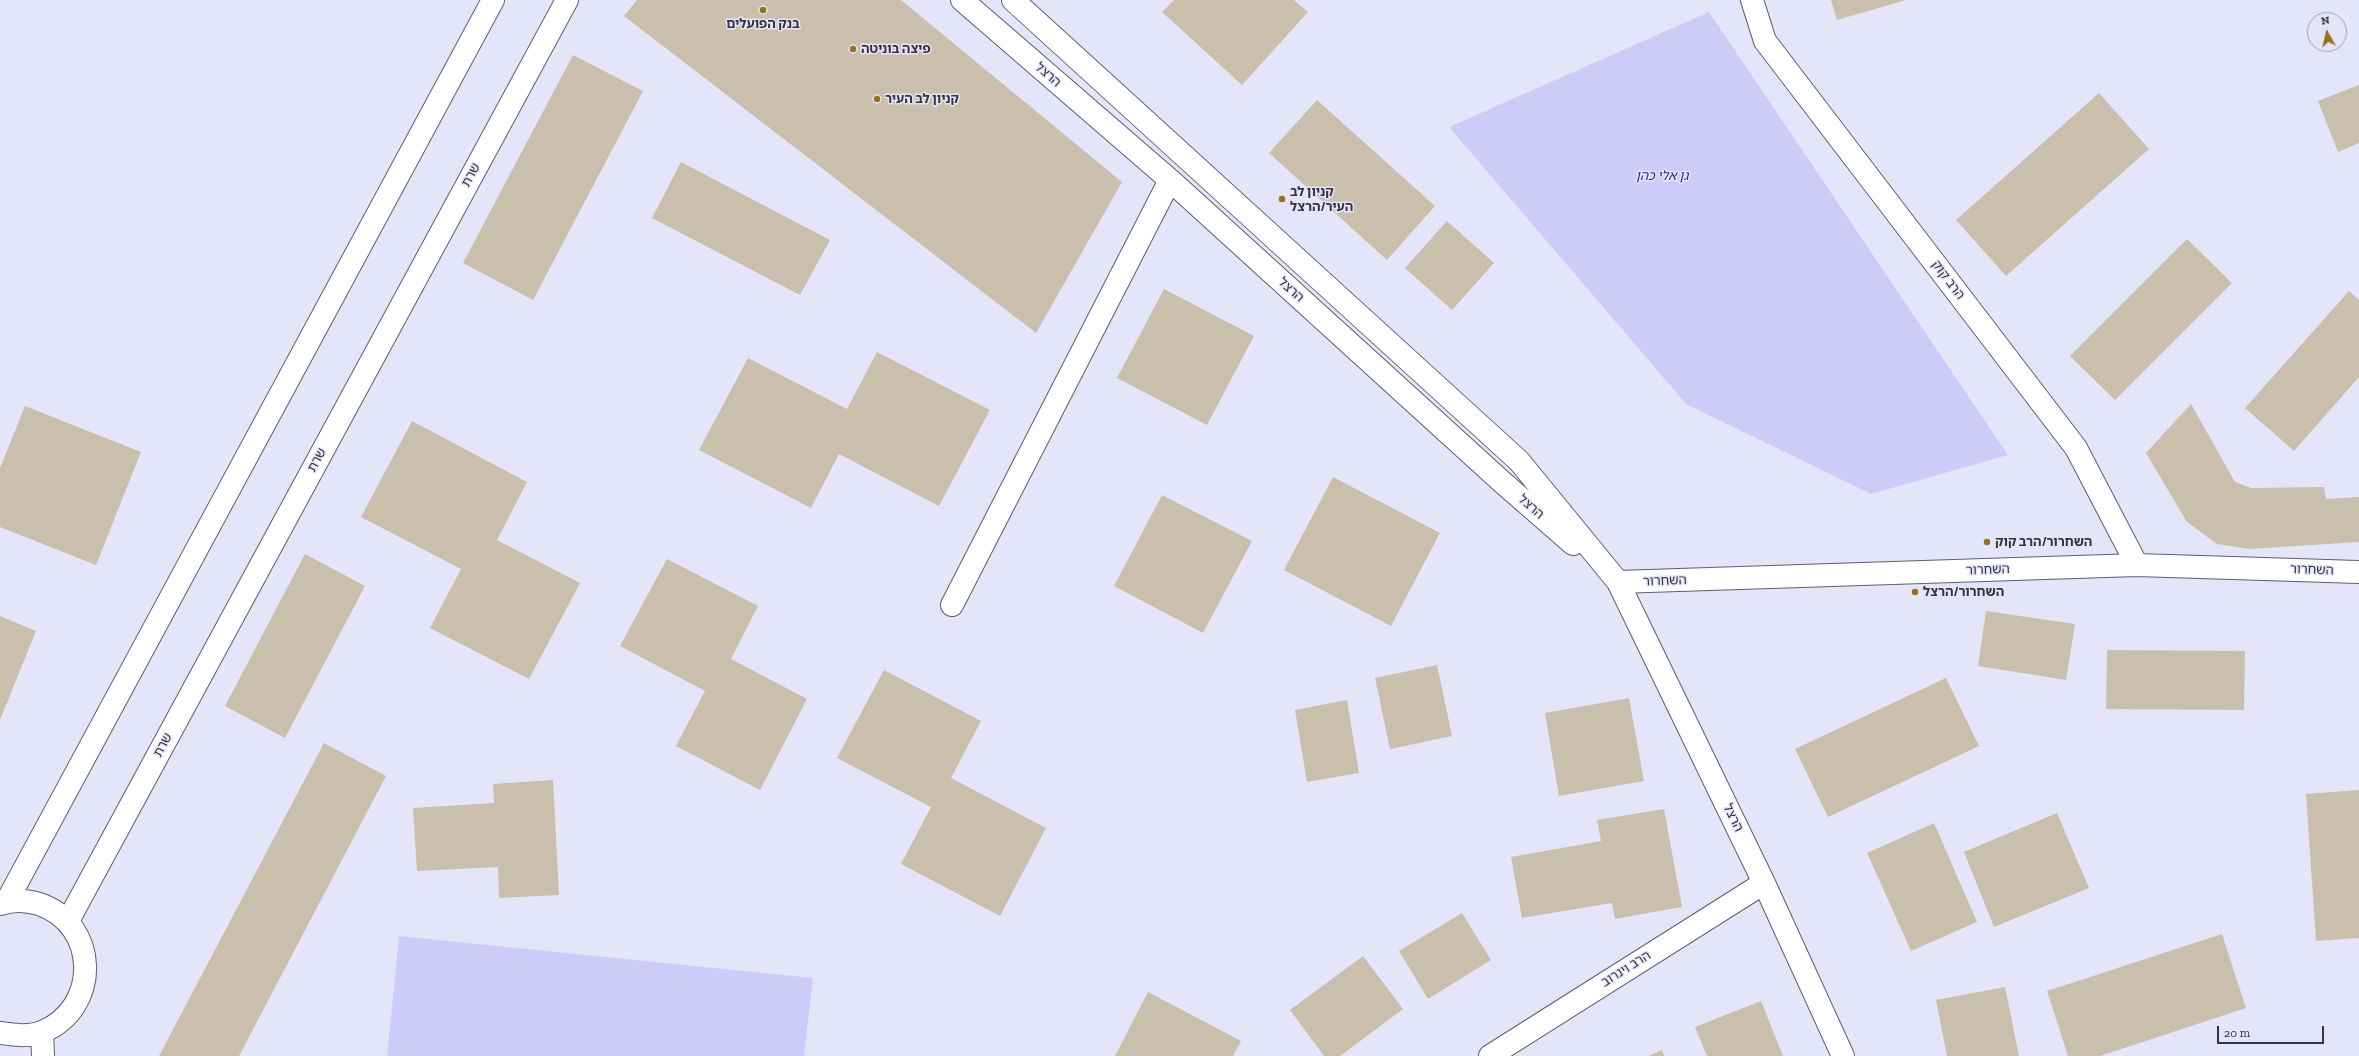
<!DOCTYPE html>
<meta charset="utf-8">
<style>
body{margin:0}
#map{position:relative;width:2359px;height:1056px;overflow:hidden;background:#e5e5fa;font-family:"Zilla Slab",serif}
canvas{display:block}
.north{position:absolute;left:2307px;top:12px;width:40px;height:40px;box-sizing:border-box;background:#e5e5fa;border:1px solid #9e9eae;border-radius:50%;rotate:352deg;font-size:11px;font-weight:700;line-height:16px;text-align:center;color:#34343c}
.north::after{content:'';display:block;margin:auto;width:14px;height:18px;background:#95711a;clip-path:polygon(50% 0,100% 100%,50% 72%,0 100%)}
.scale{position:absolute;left:2217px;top:1026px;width:107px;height:18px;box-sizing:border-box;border:2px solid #34343c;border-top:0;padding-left:5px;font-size:12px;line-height:14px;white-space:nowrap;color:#34343c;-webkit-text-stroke:3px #e5e5fa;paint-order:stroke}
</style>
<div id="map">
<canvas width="2359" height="1056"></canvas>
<div class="north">N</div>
<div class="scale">20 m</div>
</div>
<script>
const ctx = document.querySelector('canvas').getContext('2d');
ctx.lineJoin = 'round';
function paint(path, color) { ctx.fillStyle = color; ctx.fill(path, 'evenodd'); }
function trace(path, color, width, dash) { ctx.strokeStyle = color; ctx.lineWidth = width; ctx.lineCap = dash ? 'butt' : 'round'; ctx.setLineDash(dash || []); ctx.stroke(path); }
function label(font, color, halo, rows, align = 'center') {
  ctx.font = font + ' "Zilla Slab","Noto Sans Hebrew",serif'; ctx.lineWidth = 3; ctx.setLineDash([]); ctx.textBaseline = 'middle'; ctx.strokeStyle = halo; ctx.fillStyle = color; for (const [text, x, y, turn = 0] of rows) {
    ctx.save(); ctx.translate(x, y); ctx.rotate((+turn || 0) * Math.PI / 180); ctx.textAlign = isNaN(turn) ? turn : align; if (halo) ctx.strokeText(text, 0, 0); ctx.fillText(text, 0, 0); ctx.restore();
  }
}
const green = new Path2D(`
 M 1709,12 L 2008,455 L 1871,494 L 1686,404 L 1449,127 Z
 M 399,936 L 813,978 L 804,1056 L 387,1056 Z`);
const building = new Path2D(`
 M 637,0 L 901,0 L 1122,182 L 1036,333 L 624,16 Z
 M 1174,0 L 1294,0 L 1308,12 L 1242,85 L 1162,12 Z
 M 1831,0 L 1906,0 L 1837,20 Z
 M 573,55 L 643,91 L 533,300 L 463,263 Z
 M 2359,85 L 2359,143 L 2338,152 L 2318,101 Z
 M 2099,93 L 2149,149 L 2006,276 L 1956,220 Z
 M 1317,100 L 1435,206 L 1387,260 L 1269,153 Z
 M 681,162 L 830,240 L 800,295 L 652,218 Z
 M 1447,221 L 1494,263 L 1452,310 L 1405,268 Z
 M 2187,239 L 2232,283 L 2115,400 L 2070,356 Z
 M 1164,289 L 1254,336 L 1207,425 L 1117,378 Z
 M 2349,291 L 2359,300 L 2359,377 L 2294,451 L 2245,408 Z
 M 877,352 L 990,410 L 939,506 L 839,454 L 811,508 L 699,450 L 748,358 L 847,409 Z
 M 2191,404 L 2235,482 L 2251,488 L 2324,487 L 2326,499 L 2359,497 L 2359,542 L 2249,549 L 2217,544 L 2187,522 L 2146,453 Z
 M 25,406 L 141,452 L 96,565 L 0,527 L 0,468 Z
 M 412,421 L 527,482 L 497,540 L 580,583 L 529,679 L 430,628 L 461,569 L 361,517 Z
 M 1333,477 L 1440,533 L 1391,626 L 1284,570 Z
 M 1162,495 L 1252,541 L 1203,633 L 1114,586 Z
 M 305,554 L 365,586 L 285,738 L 225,706 Z
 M 667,559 L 758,606 L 731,659 L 807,699 L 760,790 L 676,746 L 705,691 L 620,646 Z
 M 1986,611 L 2075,624 L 2066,680 L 1978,666 Z
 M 0,616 L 36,631 L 0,720 Z
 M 2107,650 L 2245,651 L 2244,710 L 2106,709 Z
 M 1437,665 L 1452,736 L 1390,749 L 1375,678 Z
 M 884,670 L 981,721 L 951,778 L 1046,828 L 1000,916 L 901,864 L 931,807 L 837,758 Z
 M 1946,678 L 1979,746 L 1828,817 L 1795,749 Z
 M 1629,698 L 1644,781 L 1559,796 L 1545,713 Z
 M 1347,700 L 1359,773 L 1307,782 L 1295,710 Z
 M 324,743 L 386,776 L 239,1056 L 159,1056 Z
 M 553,780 L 559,895 L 499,898 L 498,867 L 417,871 L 413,808 L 494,803 L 493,784 Z
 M 2359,790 L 2359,938 L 2316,941 L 2306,794 Z
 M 1664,809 L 1682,907 L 1615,919 L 1612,903 L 1522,918 L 1511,857 L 1601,841 L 1597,820 Z
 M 2057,813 L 2089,888 L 1994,927 L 1964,852 Z
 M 1934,823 L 1977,922 L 1911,951 L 1867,853 Z
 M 1462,913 L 1491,960 L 1428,999 L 1399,951 Z
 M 2222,934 L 2246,1008 L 2100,1056 L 2068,1056 L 2047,991 Z
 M 1363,956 L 1403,1009 L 1340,1056 L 1324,1056 L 1290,1010 Z
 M 2005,987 L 2019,1056 L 1947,1056 L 1936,1000 Z
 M 1148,992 L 1241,1041 L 1233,1056 L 1115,1056 Z
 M 1761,1001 L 1783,1056 L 1707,1056 L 1695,1027 Z
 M 1662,1050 L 1664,1056 L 1649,1056 Z`);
const minor = new Path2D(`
 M 962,0 L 1170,180 L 1501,481 L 1573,544
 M 1013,0 L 1519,461 L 1618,582 L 1764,883 L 1843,1056
 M 1752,0 L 1765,41 L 2076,448 L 2137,565
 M 1618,582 L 2137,565 L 2359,572
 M 952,605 L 1170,180
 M 7,901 L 493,0
 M 0,904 C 12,900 26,900 39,904 C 99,924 101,1008 42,1032 C 29,1037 14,1035 0,1033
 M 68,921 L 567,0
 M 42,1032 L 43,1056
 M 1490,1056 L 1764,883`);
const markers = [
 [763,10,4,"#95711a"],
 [853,49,4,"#95711a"],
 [877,99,4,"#95711a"],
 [1282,199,4,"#95711a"],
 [1987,542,4,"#95711a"],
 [1915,592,4,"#95711a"]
];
const poiNames = [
 ["בנק הפועלים",763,24,"center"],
 ["פיצה בוניטה",861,49],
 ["קניון לב העיר",885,99],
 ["קניון לב",1290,192],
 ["העיר/הרצל",1290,207],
 ["השחרור/הרב קוק",1995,542],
 ["השחרור/הרצל",1923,592]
];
const streetNames = [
 ["הרצל",1048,75,41],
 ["שרת",471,175,-62],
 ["הרב קוק",1948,280,53],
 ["הרצל",1291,290,42],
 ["שרת",317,460,-62],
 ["הרצל",1531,507,41],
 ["השחרור",1988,570,-2],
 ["השחרור",2312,570,2],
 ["השחרור",1665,581,-2],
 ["שרת",163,745,-62],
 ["הרצל",1733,818,64],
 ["הרב וינרוב",1626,969,-32]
];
const parkNames = [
 ["גן אלי כהן",1662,176]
];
paint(green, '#cdccf9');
paint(building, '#c9bfac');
trace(minor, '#5e5e6f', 24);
trace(minor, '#fff', 22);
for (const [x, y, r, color] of markers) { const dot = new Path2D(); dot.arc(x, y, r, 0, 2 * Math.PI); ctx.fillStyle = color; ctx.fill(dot); trace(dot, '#e5e5fa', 1.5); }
label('bold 13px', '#34343c', '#e5e5fa', poiNames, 'left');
label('13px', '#34343c', '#e5e5fa', streetNames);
label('italic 13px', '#392484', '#e5e5fa', parkNames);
</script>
